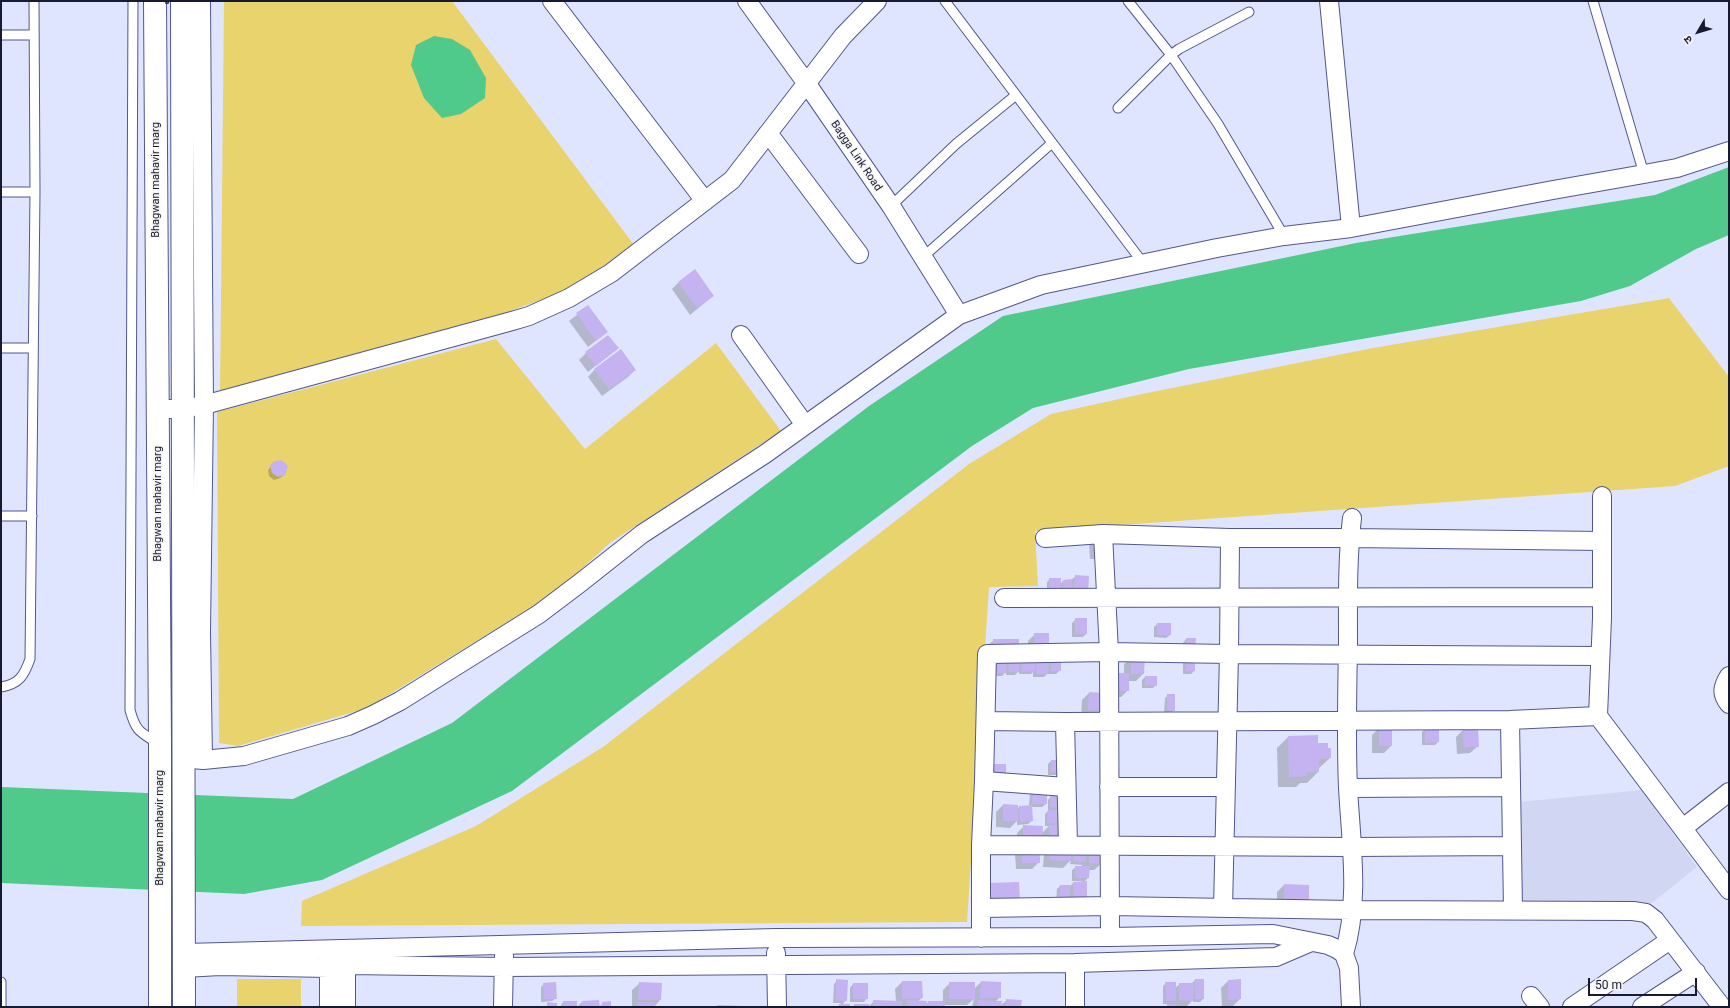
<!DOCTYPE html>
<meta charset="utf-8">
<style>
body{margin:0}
#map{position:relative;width:1730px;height:1008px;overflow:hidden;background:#e0e5ff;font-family:Roboto,"Noto Sans Devanagari",sans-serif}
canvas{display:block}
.frame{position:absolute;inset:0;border:2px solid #181a31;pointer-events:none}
.north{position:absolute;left:1678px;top:12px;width:40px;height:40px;-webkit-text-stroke:3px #f4f4f4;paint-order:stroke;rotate:232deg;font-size:11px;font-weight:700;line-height:16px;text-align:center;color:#181a31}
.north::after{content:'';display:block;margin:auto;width:14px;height:18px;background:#181a31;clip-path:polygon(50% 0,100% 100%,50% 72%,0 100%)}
.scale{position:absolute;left:1588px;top:978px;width:109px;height:18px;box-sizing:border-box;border:2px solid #181a31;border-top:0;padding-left:5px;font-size:12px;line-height:14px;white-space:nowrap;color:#181a31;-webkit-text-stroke:3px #f4f4f4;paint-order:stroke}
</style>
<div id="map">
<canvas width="1730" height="1008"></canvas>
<div class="frame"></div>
<div class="north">उ</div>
<div class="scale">50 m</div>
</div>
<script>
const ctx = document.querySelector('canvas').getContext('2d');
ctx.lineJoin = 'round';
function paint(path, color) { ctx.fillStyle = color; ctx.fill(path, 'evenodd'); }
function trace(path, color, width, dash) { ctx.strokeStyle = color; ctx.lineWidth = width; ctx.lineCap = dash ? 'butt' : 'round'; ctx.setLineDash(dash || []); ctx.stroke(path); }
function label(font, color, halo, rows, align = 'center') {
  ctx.font = font + ' Roboto,sans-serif'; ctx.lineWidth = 3; ctx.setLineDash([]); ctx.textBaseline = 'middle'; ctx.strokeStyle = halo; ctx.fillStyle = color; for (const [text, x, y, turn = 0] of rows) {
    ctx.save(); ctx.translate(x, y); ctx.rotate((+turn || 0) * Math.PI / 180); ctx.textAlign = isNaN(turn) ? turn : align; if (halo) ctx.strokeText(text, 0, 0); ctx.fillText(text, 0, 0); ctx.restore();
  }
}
const built = new Path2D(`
 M 1642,790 L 1697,867 L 1643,910 L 1521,909 L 1519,802 Z`);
const green = new Path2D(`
 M 224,1 L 452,1 L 637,249 L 555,295 L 470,325 L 220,393 Z
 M 1669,298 L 1729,377 L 1729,466 L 1675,486 L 1035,531 L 1038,586 L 989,587 L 967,922 L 301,926 L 302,901 L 476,826 L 603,747 L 969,464 L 1051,414 L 1142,394 L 1373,348 Z
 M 496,339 L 585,449 L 716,343 L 781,431 L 611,542 L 555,593 L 367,708 L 238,746 L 219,743 L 217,412 Z
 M 237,979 L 301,979 L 301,1007 L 237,1007 Z`);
const water = new Path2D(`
 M 434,36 L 452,39 L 470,50 L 486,78 L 485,98 L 461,114 L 442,118 L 424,98 L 411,65 L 416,45 Z
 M 1729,167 L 1729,235 L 1696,249 L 1630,286 L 1581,301 L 1189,369 L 1033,408 L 972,446 L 512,791 L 322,880 L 244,894 L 1,883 L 1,787 L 293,799 L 452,723 L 869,406 L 1003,316 L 1356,243 L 1655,195 Z`);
const shadow = new Path2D(`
 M 679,282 L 713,296 L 690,315 L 672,289 Z
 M 588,306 L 607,332 L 588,347 L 569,321 Z
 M 617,348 L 588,372 L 579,360 L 586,353 Z
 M 596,368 L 635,370 L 628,377 L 602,396 L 588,377 Z
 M 275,462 L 284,475 L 280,478 L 274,480 L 269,476 L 268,470 Z
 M 1092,539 L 1104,555 L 1100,559 L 1090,559 L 1089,542 Z
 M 1076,576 L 1087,595 L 1047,596 L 1047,582 L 1050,579 L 1060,584 L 1063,581 L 1071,580 Z
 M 1076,619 L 1086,634 L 1083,637 L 1072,637 L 1072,623 Z
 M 1157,624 L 1170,635 L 1166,638 L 1154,637 L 1154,627 Z
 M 1035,634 L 1048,651 L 1060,670 L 1056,674 L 1047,674 L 1044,677 L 1033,677 L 1033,672 L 1031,674 L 1019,674 L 1019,671 L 1015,675 L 1006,675 L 1006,672 L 1002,676 L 990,676 L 986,647 L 994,640 L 1028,656 L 1028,641 Z
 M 1186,639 L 1195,639 L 1194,671 L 1191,674 L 1183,674 L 1183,643 Z
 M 1132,657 L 1143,674 L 1136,681 L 1128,681 L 1128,690 L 1121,697 L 1107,697 L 1124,674 L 1124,664 Z
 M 1145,677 L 1156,685 L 1153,688 L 1142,688 L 1142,680 Z
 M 1089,693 L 1102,694 L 1102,711 L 1094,718 L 1081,717 L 1082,700 Z
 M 1168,695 L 1174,710 L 1171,713 L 1164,713 L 1165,698 Z
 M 1379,728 L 1391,746 L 1384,753 L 1372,753 L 1372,735 Z
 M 1425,729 L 1438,742 L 1435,745 L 1422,745 L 1422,732 Z
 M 1463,730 L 1478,746 L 1470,753 L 1457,754 L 1456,737 Z
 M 1317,736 L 1317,744 L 1330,758 L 1318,769 L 1318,772 L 1307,783 L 1300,783 L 1296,787 L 1278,787 L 1277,748 L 1288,737 Z
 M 1051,761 L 1059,775 L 1048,775 L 1048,764 Z
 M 1046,790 L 1046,804 L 1042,807 L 1031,807 L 1032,821 L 1028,824 L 1017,825 L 1017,821 L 1010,828 L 996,827 L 996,812 L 1003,805 L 1017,809 L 1019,807 L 1029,806 L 1030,792 Z
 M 1051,796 L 1061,807 L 1056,811 L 1060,823 L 1057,826 L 1085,847 L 1102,863 L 1094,870 L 1088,870 L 1088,878 L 1083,883 L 1086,900 L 1056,904 L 1057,889 L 1060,886 L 1070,886 L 1073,883 L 1082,883 L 1082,881 L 1072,881 L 1072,870 L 1076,867 L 1082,867 L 1082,865 L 1070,864 L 1071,860 L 1063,868 L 1043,867 L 1044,853 L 1035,847 L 1039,862 L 1032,869 L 1016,869 L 1015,854 L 1022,847 L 1016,847 L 1017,833 L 1024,826 L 1041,834 L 1049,826 L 1045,826 L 1045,814 L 1049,810 L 1048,810 L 1048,800 Z
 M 1284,885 L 1308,886 L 1277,910 L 1277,892 Z
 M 1195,980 L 1203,999 L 1200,1002 L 1193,1002 L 1193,1000 L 1186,1007 L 1165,1007 L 1169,1004 L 1163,1004 L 1163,986 L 1166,983 L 1175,988 L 1180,984 L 1192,983 Z
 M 837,981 L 846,1000 L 842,1005 L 849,1007 L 837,1007 L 841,1003 L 833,1003 L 834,984 Z
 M 1228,981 L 1240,999 L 1233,1006 L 1222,1006 L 1221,988 Z
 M 902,982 L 922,998 L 918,1001 L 926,1005 L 928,1002 L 943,1002 L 943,990 L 950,983 L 974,989 L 981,982 L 1000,997 L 995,1002 L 1000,1006 L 1007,1000 L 1020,1007 L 972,1007 L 974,999 L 967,1005 L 944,1005 L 944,1007 L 852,1007 L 854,1005 L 868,1007 L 874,1001 L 896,1001 L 895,989 Z
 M 640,983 L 660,984 L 660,1000 L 654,1007 L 632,1006 L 632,990 Z
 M 544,984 L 556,998 L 552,1001 L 541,1002 L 541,987 Z
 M 853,984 L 867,998 L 864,1002 L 850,1002 L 850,988 Z
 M 563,1002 L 576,1007 L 560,1007 Z
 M 582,1002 L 599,1007 L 603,1003 L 610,1007 L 577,1007 Z`);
const building = new Path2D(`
 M 695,269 L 714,296 L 697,308 L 678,282 Z
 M 588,305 L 608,332 L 596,341 L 576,313 Z
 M 608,335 L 619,348 L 596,366 L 585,352 Z
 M 621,349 L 636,370 L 609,389 L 594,369 Z
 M 282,460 L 288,466 L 285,475 L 278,477 L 272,473 L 270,465 L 275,461 Z
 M 1075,575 L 1089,576 L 1088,596 L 1074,595 Z
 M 1049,578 L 1061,578 L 1061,593 L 1050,593 Z
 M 1072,579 L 1073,594 L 1064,594 L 1063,580 Z
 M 1075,618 L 1087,618 L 1087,634 L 1075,634 Z
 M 1157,623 L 1171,623 L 1171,635 L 1157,635 Z
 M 1034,633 L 1049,633 L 1049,652 L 1035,652 Z
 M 1186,638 L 1196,638 L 1195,652 L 1186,652 Z
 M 993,639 L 1019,639 L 1019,652 L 993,652 Z
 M 1022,655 L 1035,655 L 1035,671 L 1022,672 Z
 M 1051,655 L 1061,655 L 1061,671 L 1051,671 Z
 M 1131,655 L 1145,656 L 1144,674 L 1131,674 Z
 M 1036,656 L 1049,656 L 1048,674 L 1036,674 Z
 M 1186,656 L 1195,656 L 1195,671 L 1186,671 Z
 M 993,657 L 1007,657 L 1006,673 L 993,673 Z
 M 1008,657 L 1019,657 L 1019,672 L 1009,672 Z
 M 1114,673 L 1129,673 L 1129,691 L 1114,691 Z
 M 1145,676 L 1157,676 L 1157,686 L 1145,685 Z
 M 1089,692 L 1103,693 L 1102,711 L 1088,710 Z
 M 1167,694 L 1175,694 L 1175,711 L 1167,710 Z
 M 1379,727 L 1392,727 L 1392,746 L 1379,746 Z
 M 1425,728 L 1439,728 L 1439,742 L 1425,743 Z
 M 1478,728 L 1479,747 L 1464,747 L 1463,729 Z
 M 1318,735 L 1318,743 L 1328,743 L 1328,748 L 1331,748 L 1331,758 L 1319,759 L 1319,772 L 1307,772 L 1307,776 L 1289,777 L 1288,736 Z
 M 1051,760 L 1063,760 L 1063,772 L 1051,772 Z
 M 994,764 L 1006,764 L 1006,780 L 993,780 Z
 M 1033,788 L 1047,789 L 1047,804 L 1032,804 Z
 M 1051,795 L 1062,796 L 1062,808 L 1050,807 Z
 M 1003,804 L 1018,805 L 1018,821 L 1003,821 Z
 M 1032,805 L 1033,821 L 1020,822 L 1019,806 Z
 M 1048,810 L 1061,811 L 1061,824 L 1047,823 Z
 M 1023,825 L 1043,826 L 1042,841 L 1023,841 Z
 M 1049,825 L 1062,825 L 1063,842 L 1049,843 Z
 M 1050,845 L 1072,846 L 1071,861 L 1050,860 Z
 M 1074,845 L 1086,846 L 1086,862 L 1073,861 Z
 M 1022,846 L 1040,846 L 1040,863 L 1022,863 Z
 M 1089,846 L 1103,846 L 1103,864 L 1089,863 Z
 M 1075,866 L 1090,866 L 1089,878 L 1075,878 Z
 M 1087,881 L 1087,900 L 1074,901 L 1073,882 Z
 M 1019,882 L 1020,902 L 989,903 L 988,883 Z
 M 1284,884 L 1309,885 L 1309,903 L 1284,903 Z
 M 1060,885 L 1070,885 L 1070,901 L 1059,901 Z
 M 836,979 L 848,980 L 847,1001 L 836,1000 Z
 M 1195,979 L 1204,979 L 1204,999 L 1195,999 Z
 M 1241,979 L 1241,999 L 1228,1000 L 1228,980 Z
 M 902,981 L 922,981 L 923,998 L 902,999 Z
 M 981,981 L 1001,982 L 1001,998 L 980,998 Z
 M 556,982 L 557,999 L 544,999 L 543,983 Z
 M 639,982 L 662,983 L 661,1000 L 638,1000 Z
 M 949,982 L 975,982 L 975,999 L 949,999 Z
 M 1165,982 L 1176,982 L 1176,1001 L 1166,1001 Z
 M 853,983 L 868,983 L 868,999 L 853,999 Z
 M 1179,983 L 1194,983 L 1193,1001 L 1179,1000 Z
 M 1006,999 L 1022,1000 L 1021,1007 L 1006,1007 Z
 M 599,1000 L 600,1007 L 582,1007 L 582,1001 Z
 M 873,1000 L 902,1001 L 902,1007 L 873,1007 Z
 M 907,1000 L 927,1001 L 926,1007 L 907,1007 Z
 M 978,1000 L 1002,1001 L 1001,1007 L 978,1007 Z
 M 563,1001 L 577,1001 L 577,1007 L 563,1007 Z
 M 611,1001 L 611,1007 L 602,1007 L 602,1002 Z
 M 928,1001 L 945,1001 L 945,1007 L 928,1007 Z
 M 547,1002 L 557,1003 L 557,1007 L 547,1007 Z
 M 637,1002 L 655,1003 L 655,1007 L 637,1007 Z
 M 839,1004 L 850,1004 L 850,1007 L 839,1007 Z
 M 854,1004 L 869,1004 L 869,1007 L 854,1007 Z
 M 1167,1004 L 1177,1004 L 1177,1007 L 1167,1007 Z
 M 717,1005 L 746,1006 L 746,1007 L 717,1007 Z`);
const service = new Path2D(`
 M 133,1 L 130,710 C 136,732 140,732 159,744
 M 945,1 L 1143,263
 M 1128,1 L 1171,55 L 1218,124 L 1284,236
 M 1593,1 L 1644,174
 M 1,35 L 34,35
 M 1118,108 L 1171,55 L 1179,49 L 1249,12
 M 1,192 L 35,192
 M 891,206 L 956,144 L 1016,95
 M 923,257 L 1052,143
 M 1,348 L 32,348
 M 1,516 L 32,516
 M 1,687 C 19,684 24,676 30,659 L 35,192 L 34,1
 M 1,982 L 1,1007`);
const minor = new Path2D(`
 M 201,1 L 204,405 L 201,632 L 203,760
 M 552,1 L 705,201
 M 747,1 L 807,84 L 891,206 L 959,315
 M 1329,1 L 1351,228
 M 768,133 L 859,254
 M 741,335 L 805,425
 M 157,409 L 182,409 L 204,405 L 512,321 L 529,316 L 569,298 L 611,273 L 732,180 L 843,36 L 877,1
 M 1602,496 L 1602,618 L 1598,716 L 1729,890
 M 1103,534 L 1109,652 L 1110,937
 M 1045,538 L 1103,534 L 1230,538 L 1350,538 L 1602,541
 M 1004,598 L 1601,597
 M 1729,676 C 1722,687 1721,694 1729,704
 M 1510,720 L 1513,910
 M 986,721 L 1065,722 L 1510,720 L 1598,716
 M 1065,722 L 1068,845
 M 182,758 L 203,760 L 244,756 L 348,726 L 373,715 L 400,701 L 539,614 L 580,583 L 642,534 L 765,454 L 959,315 L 1041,285 L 1217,248 L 1284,236 L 1351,228 L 1553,190 L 1644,174 L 1677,168 L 1729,151
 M 984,781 L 1066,787
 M 1109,787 L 1226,787
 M 1348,788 L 1511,787
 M 1683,828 L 1729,792
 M 981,845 L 1352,847 L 1512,846
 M 981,908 L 1110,906 L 1352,910 L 1633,911 L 1646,913 L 1655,920 L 1722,1007
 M 1223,908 L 1229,654 L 1230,538
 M 981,938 L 981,845 L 984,781 L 987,654 L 1109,652 L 1229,654 L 1600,656
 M 184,953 L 776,938 L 1110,937 L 1273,934 L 1328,945 L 1337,949 L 1344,954 L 1349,968 L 1351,1007
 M 776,953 L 777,1007
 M 1344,954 C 1360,902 1351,842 1348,788 C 1346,741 1347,695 1348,648 C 1348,605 1347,561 1352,518
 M 184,968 L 220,966 L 329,968 L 346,965 L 504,967 L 1075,963 L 1276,957 L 1311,942
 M 1531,996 L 1540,1007
 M 329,1007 L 329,956
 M 346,1007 L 346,954
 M 503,1007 L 504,956
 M 1075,1007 L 1075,963
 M 1572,1007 L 1670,940
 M 1642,1007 L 1696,972`);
const secondary = new Path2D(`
 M 155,1 L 160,744 L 160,1007
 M 182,1 L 184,1007`);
const rail = new Path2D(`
 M 167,2 L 167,1`);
const streetNames = [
 ["Bagga Link Road",856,156,56],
 ["Bhagwan mahavir marg",156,180,-90],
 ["Bhagwan mahavir marg",158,504,-90],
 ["Bhagwan mahavir marg",160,828,-90]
];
paint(built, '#d1d7f3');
paint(green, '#e9d36c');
paint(water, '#50ca8b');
paint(shadow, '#0003');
paint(building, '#c4b3f0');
trace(service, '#51578e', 11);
trace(minor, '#51578e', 20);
trace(secondary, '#51578e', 24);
trace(service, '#fff', 9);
trace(minor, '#fff', 18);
trace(secondary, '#fff', 22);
trace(rail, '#43455d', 4.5);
trace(rail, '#f4f4f4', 3, [9]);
label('11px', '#181a31', '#f4f4f4', streetNames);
</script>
